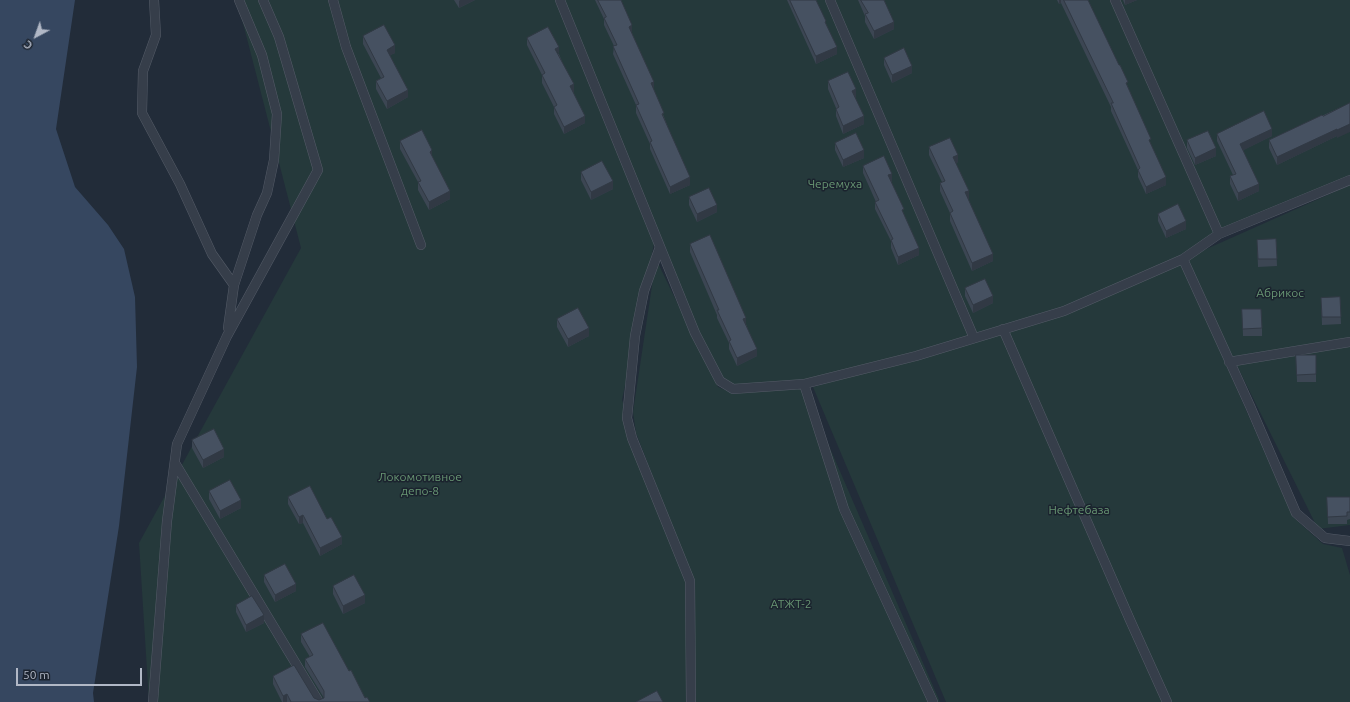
<!DOCTYPE html>
<meta charset="utf-8">
<style>
body{margin:0}
#map{position:relative;width:1350px;height:702px;overflow:hidden;background:#222c39;font-family:Ubuntu,sans-serif}
canvas{display:block}
.north{position:absolute;left:16px;top:16px;width:40px;height:40px;-webkit-text-stroke:3px #1b232e;paint-order:stroke;rotate:221deg;font-size:11px;font-weight:700;line-height:16px;text-align:center;color:#b1b8c6}
.north::after{content:'';display:block;margin:auto;width:14px;height:18px;background:#b1b8c6;clip-path:polygon(50% 0,100% 100%,50% 72%,0 100%)}
.scale{position:absolute;left:16px;top:668px;width:126px;height:18px;box-sizing:border-box;border:2px solid #b1b8c6;border-top:0;padding-left:5px;font-size:12px;line-height:14px;white-space:nowrap;color:#b1b8c6;-webkit-text-stroke:3px #1b232e;paint-order:stroke}
</style>
<div id="map">
<canvas width="1350" height="702"></canvas>
<div class="north">С</div>
<div class="scale">50 m</div>
</div>
<script>
const ctx = document.querySelector('canvas').getContext('2d');
ctx.lineJoin = 'round';
function paint(path, color) { ctx.fillStyle = color; ctx.fill(path, 'evenodd'); }
function trace(path, color, width, dash) { ctx.strokeStyle = color; ctx.lineWidth = width; ctx.lineCap = dash ? 'butt' : 'round'; ctx.setLineDash(dash || []); ctx.stroke(path); }
function label(font, color, halo, rows, align = 'center') {
  ctx.font = font + ' Ubuntu,sans-serif'; ctx.lineWidth = 3; ctx.setLineDash([]); ctx.textBaseline = 'middle'; ctx.strokeStyle = halo; ctx.fillStyle = color; for (const [text, x, y, turn = 0] of rows) {
    ctx.save(); ctx.translate(x, y); ctx.rotate((+turn || 0) * Math.PI / 180); ctx.textAlign = isNaN(turn) ? turn : align; if (halo) ctx.strokeText(text, 0, 0); ctx.fillText(text, 0, 0); ctx.restore();
  }
}
const green = new Path2D(`
 M 237,0 L 555,0 L 654,244 L 622,400 L 688,575 L 687,702 L 149,702 L 139,543 L 301,248 Z
 M 560,0 L 1350,0 L 1350,180 L 1219,234 L 1183,259 L 1064,311 L 804,384 L 733,389 L 720,381 L 660,247 Z
 M 1350,185 L 1350,525 L 1318,529 L 1184,259 Z
 M 656,259 L 718,387 L 735,394 L 803,386 L 940,702 L 694,702 L 692,578 L 636,433 L 633,412 Z
 M 1182,264 L 1293,517 L 1323,544 L 1342,548 L 1350,575 L 1350,702 L 946,702 L 813,387 L 1065,315 Z`);
const water = new Path2D(`
 M 0,0 L 75,0 L 56,129 L 75,187 L 108,225 L 124,249 L 135,297 L 137,367 L 119,526 L 93,693 L 94,702 L 0,702 Z`);
const service = new Path2D(`
 M 154,0 L 156,35 L 143,71 L 142,113 L 180,184 L 212,254 L 234,285
 M 333,0 L 346,47 L 421,245
 M 560,0 L 695,333 L 720,381 L 733,389 L 804,384 L 916,356 L 1064,311 L 1183,259 L 1219,234 L 1115,0
 M 830,0 L 974,338
 M 1219,234 L 1350,180
 M 660,247 L 644,291 L 635,336 L 627,418 L 632,438 L 690,581 L 691,702
 M 1183,259 L 1250,406 L 1296,513 L 1325,538 L 1350,541
 M 228,328 L 234,285 L 257,215 L 267,193 L 274,160 L 277,114 L 262,55 L 239,0
 M 1003,329 L 1130,620 L 1167,702
 M 1229,362 L 1350,342
 M 804,384 L 844,509 L 933,702
 M 175,463 L 319,702
 M 153,702 L 167,521 L 177,444 L 227,336 L 318,170 L 279,37 L 263,0`);
const wall = new Path2D(`
 M 454,0 L 475,0 L 459,8 Z
 M 595,0 L 621,0 L 632,33 L 690,185 L 670,194 L 650,149 L 650,144 L 636,113 L 636,105 L 613,54 L 614,46 L 604,25 L 604,19 Z
 M 787,0 L 816,0 L 826,24 L 837,54 L 816,64 Z
 M 858,0 L 884,0 L 894,29 L 874,39 L 865,22 L 865,16 Z
 M 1057,0 L 1088,0 L 1128,87 L 1151,145 L 1166,185 L 1146,194 L 1138,177 L 1138,170 L 1111,111 L 1111,107 L 1061,3 L 1059,4 Z
 M 1123,0 L 1137,0 L 1125,5 Z
 M 363,36 L 395,53 L 390,55 L 408,97 L 387,109 L 376,89 L 376,81 L 381,78 L 363,44 Z
 M 527,38 L 559,54 L 574,92 L 573,92 L 585,123 L 564,134 L 554,114 L 554,107 L 542,83 L 542,75 L 527,45 Z
 M 884,58 L 912,73 L 892,83 L 884,65 Z
 M 828,81 L 856,97 L 855,97 L 864,124 L 843,134 L 836,116 L 836,108 L 828,89 Z
 M 1350,103 L 1337,138 L 1337,136 L 1277,165 L 1269,148 L 1269,140 Z
 M 1217,134 L 1272,136 L 1243,150 L 1259,191 L 1238,201 L 1230,184 L 1230,176 L 1233,175 L 1217,141 Z
 M 1187,140 L 1216,156 L 1195,165 L 1187,148 Z
 M 400,141 L 432,157 L 450,199 L 429,210 L 418,190 L 418,182 L 400,149 Z
 M 835,143 L 864,158 L 843,167 L 835,150 Z
 M 929,147 L 958,162 L 956,163 L 969,198 L 968,199 L 993,261 L 972,271 L 950,221 L 950,213 L 940,191 L 940,183 L 942,182 L 929,155 Z
 M 863,166 L 892,181 L 891,182 L 919,255 L 898,265 L 891,248 L 891,241 L 875,209 L 875,202 L 876,202 L 863,173 Z
 M 581,172 L 613,189 L 591,200 L 581,180 Z
 M 689,197 L 717,212 L 697,222 L 689,205 Z
 M 1158,214 L 1186,229 L 1166,238 L 1158,221 Z
 M 1276,239 L 1277,266 L 1258,267 L 1257,240 Z
 M 690,244 L 746,324 L 757,356 L 737,366 L 729,349 L 729,343 L 717,318 L 717,315 L 690,252 Z
 M 965,288 L 993,303 L 973,313 L 965,296 Z
 M 1340,297 L 1341,324 L 1322,325 L 1321,298 Z
 M 1242,309 L 1262,328 L 1262,336 L 1243,336 Z
 M 557,319 L 589,336 L 568,347 L 557,327 Z
 M 1296,355 L 1316,355 L 1316,382 L 1297,382 Z
 M 192,440 L 224,457 L 203,468 L 192,448 Z
 M 209,491 L 241,508 L 220,519 L 209,499 Z
 M 288,497 L 327,519 L 342,544 L 320,556 L 303,523 L 299,524 L 288,504 Z
 M 1327,497 L 1350,497 L 1350,519 L 1347,520 L 1347,524 L 1328,524 Z
 M 264,575 L 296,591 L 275,602 L 264,582 Z
 M 333,586 L 365,603 L 343,614 L 333,594 Z
 M 236,605 L 264,623 L 246,632 L 236,612 Z
 M 301,634 L 349,671 L 365,698 L 370,702 L 282,702 L 273,684 L 273,676 L 319,700 L 324,698 L 305,667 L 305,659 L 310,657 L 301,642 Z`);
const shadedWall = new Path2D(`
 M 460,0 L 475,0 L 459,8 L 459,1 Z
 M 1059,0 L 1061,0 L 1061,3 L 1059,4 Z
 M 1125,0 L 1137,0 L 1125,5 Z
 M 894,22 L 894,29 L 874,39 L 874,31 Z
 M 632,25 L 632,33 L 629,34 L 629,27 Z
 M 395,45 L 395,53 L 387,57 L 387,50 Z
 M 559,47 L 559,54 L 555,49 Z
 M 837,47 L 837,54 L 816,64 L 816,56 Z
 M 912,66 L 912,73 L 892,83 L 892,75 Z
 M 654,82 L 654,89 L 651,83 Z
 M 574,84 L 574,92 L 570,94 L 570,86 Z
 M 856,89 L 856,97 L 852,98 L 852,91 Z
 M 408,90 L 408,97 L 387,109 L 387,101 Z
 M 585,116 L 585,123 L 564,134 L 564,127 Z
 M 864,116 L 864,124 L 843,134 L 843,126 Z
 M 1350,124 L 1350,132 L 1337,138 L 1337,130 Z
 M 1272,129 L 1272,136 L 1240,152 L 1240,144 Z
 M 1337,129 L 1337,136 L 1277,165 L 1277,157 Z
 M 1216,148 L 1216,156 L 1195,165 L 1195,158 Z
 M 432,150 L 432,158 L 430,152 Z
 M 864,150 L 864,158 L 843,167 L 843,160 Z
 M 958,155 L 958,162 L 953,165 L 953,157 Z
 M 892,174 L 892,181 L 888,183 L 888,175 Z
 M 690,177 L 690,185 L 670,194 L 670,187 Z
 M 1166,177 L 1166,185 L 1146,194 L 1146,187 Z
 M 613,181 L 613,189 L 591,200 L 591,192 Z
 M 1259,184 L 1259,191 L 1238,201 L 1238,193 Z
 M 450,191 L 450,199 L 429,210 L 429,202 Z
 M 969,191 L 969,198 L 965,200 L 965,192 Z
 M 717,205 L 717,212 L 697,222 L 697,214 Z
 M 1186,221 L 1186,229 L 1166,238 L 1166,231 Z
 M 919,248 L 919,255 L 898,265 L 898,257 Z
 M 993,254 L 993,261 L 972,271 L 972,263 Z
 M 993,296 L 993,303 L 973,313 L 973,305 Z
 M 746,318 L 746,326 L 743,319 Z
 M 589,328 L 589,336 L 568,347 L 568,339 Z
 M 757,349 L 757,356 L 737,366 L 737,358 Z
 M 224,449 L 224,457 L 203,468 L 203,460 Z
 M 241,500 L 241,508 L 220,519 L 220,511 Z
 M 303,515 L 303,523 L 299,524 L 299,517 Z
 M 342,537 L 342,544 L 320,556 L 320,548 Z
 M 296,584 L 296,591 L 275,602 L 275,595 Z
 M 365,595 L 365,603 L 343,614 L 343,606 Z
 M 264,615 L 264,623 L 246,632 L 246,625 Z
 M 287,694 L 287,702 L 283,702 L 283,696 Z`);
const building = new Path2D(`
 M 598,0 L 621,0 L 632,25 L 629,27 L 654,82 L 651,83 L 664,113 L 662,114 L 690,177 L 670,187 L 650,142 L 652,141 L 636,105 L 639,104 L 613,46 L 617,45 L 604,18 L 606,17 Z
 M 790,0 L 816,0 L 826,21 L 825,22 L 837,47 L 816,56 Z
 M 861,0 L 884,0 L 894,22 L 874,31 L 865,14 L 868,13 Z
 M 1064,0 L 1088,0 L 1119,65 L 1120,65 L 1128,82 L 1126,83 L 1151,139 L 1149,140 L 1166,177 L 1146,187 L 1138,170 L 1140,168 L 1111,103 L 1113,103 Z
 M 384,25 L 395,45 L 387,50 L 408,90 L 387,101 L 376,81 L 384,77 L 363,36 Z
 M 548,27 L 559,47 L 555,49 L 574,84 L 570,86 L 585,116 L 564,127 L 554,107 L 557,105 L 542,75 L 545,73 L 527,38 Z
 M 904,48 L 912,66 L 892,75 L 884,58 Z
 M 848,72 L 856,89 L 852,91 L 864,116 L 843,126 L 836,109 L 839,107 L 828,81 Z
 M 1350,103 L 1350,124 L 1337,130 L 1337,129 L 1277,157 L 1269,140 L 1322,115 L 1323,116 Z
 M 1264,111 L 1272,129 L 1240,144 L 1259,184 L 1238,193 L 1230,176 L 1236,174 L 1217,134 Z
 M 422,130 L 432,150 L 430,152 L 450,191 L 429,202 L 418,182 L 421,181 L 400,141 Z
 M 1208,131 L 1216,148 L 1195,158 L 1187,140 Z
 M 856,133 L 864,150 L 843,160 L 835,143 Z
 M 950,138 L 958,155 L 953,157 L 969,191 L 965,192 L 993,254 L 972,263 L 950,213 L 953,211 L 940,183 L 945,181 L 929,147 Z
 M 884,156 L 892,174 L 888,175 L 904,209 L 902,210 L 919,248 L 898,257 L 891,240 L 893,239 L 875,202 L 879,200 L 863,166 Z
 M 602,161 L 613,181 L 591,192 L 581,172 Z
 M 709,188 L 717,205 L 697,214 L 689,197 Z
 M 1178,204 L 1186,221 L 1166,231 L 1158,214 Z
 M 710,235 L 746,318 L 743,319 L 757,349 L 737,358 L 729,341 L 731,340 L 717,310 L 719,310 L 690,244 Z
 M 1276,239 L 1277,259 L 1258,259 L 1257,240 Z
 M 985,279 L 993,296 L 973,305 L 965,288 Z
 M 1340,297 L 1341,317 L 1322,317 L 1321,298 Z
 M 578,308 L 589,328 L 568,339 L 557,319 Z
 M 1242,309 L 1261,309 L 1262,328 L 1243,329 Z
 M 1296,355 L 1316,355 L 1316,374 L 1297,375 Z
 M 214,429 L 224,449 L 203,460 L 192,440 Z
 M 230,480 L 241,500 L 220,511 L 209,491 Z
 M 310,486 L 327,519 L 331,517 L 342,537 L 320,548 L 303,515 L 299,517 L 288,497 Z
 M 1327,497 L 1350,497 L 1350,512 L 1347,512 L 1347,516 L 1328,517 Z
 M 285,564 L 296,584 L 275,595 L 264,575 Z
 M 354,575 L 365,595 L 343,606 L 333,586 Z
 M 252,596 L 264,615 L 246,625 L 236,605 Z
 M 323,623 L 349,671 L 351,670 L 365,698 L 367,697 L 370,702 L 291,702 L 287,694 L 283,696 L 273,676 L 294,665 L 314,698 L 319,700 L 324,698 L 324,691 L 305,659 L 313,655 L 301,634 Z
 M 657,691 L 663,702 L 636,702 Z`);
const parkNames = [
 ["Черемуха",835,184],
 ["Абрикос",1280,293],
 ["Локомотивное",420,477],
 ["депо-8",420,491],
 ["Нефтебаза",1079,510],
 ["АТЖТ-2",791,604]
];
paint(green, '#25393b');
paint(water, '#364760');
trace(service, '#545b67', 10);
trace(service, '#363e4a', 9);
paint(wall, '#3c4653');
paint(shadedWall, '#313944');
paint(building, '#465161');
trace(building, '#313944', 1);
label('12px', '#689673', '#1b232e', parkNames);
</script>
